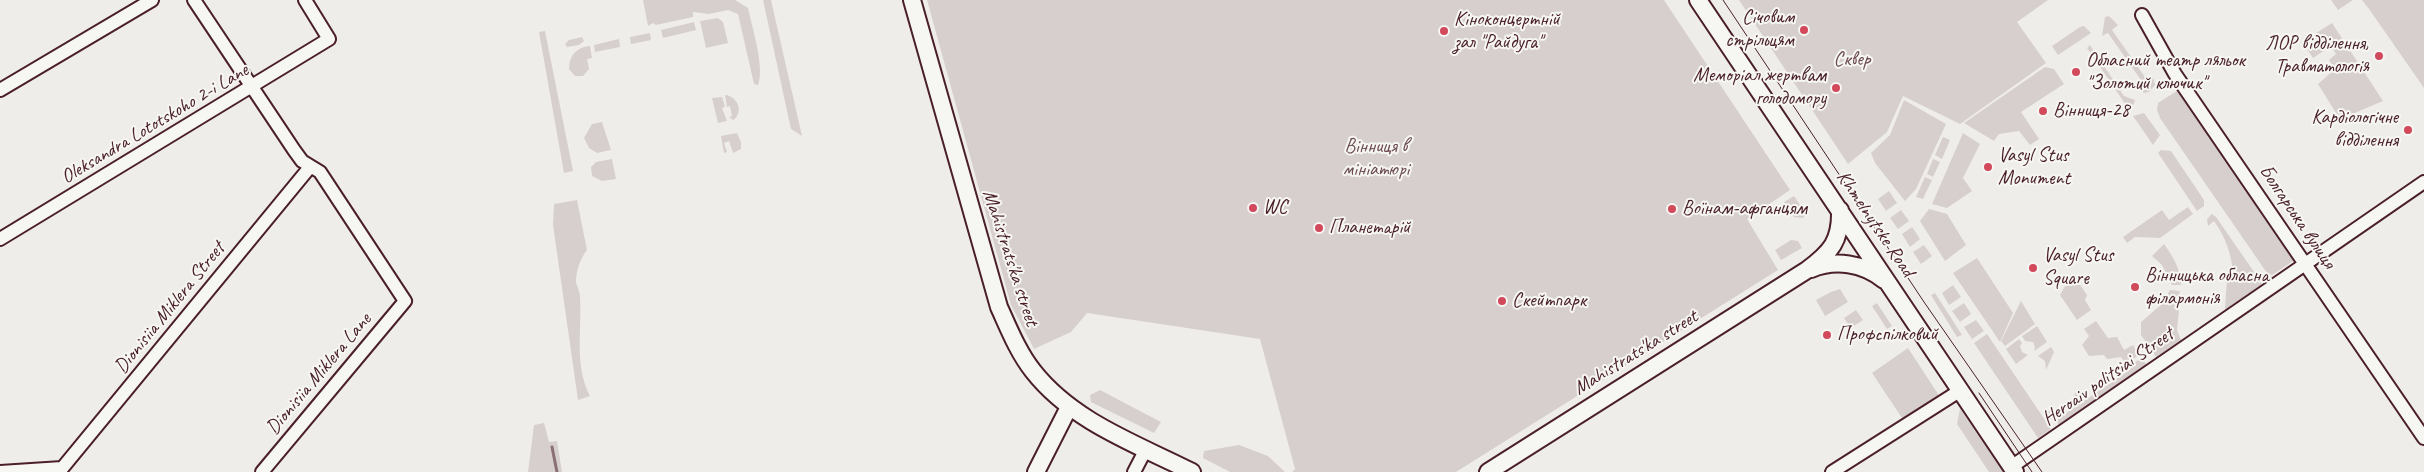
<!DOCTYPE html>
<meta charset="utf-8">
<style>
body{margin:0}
canvas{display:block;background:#efedea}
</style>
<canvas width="2424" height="472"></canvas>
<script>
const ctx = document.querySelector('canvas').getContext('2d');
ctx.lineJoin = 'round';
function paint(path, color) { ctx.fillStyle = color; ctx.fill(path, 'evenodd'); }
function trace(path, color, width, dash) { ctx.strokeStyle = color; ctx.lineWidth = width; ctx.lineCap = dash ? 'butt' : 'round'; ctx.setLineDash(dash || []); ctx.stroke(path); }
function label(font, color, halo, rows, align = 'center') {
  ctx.font = font + ' Caveat,sans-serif'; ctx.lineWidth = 4; ctx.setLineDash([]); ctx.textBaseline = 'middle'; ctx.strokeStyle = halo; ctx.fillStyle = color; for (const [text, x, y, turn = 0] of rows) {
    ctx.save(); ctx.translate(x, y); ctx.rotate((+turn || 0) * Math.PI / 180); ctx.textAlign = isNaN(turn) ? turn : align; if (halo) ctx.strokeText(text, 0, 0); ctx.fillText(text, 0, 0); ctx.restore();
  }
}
const green = new Path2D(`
 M 643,0 L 735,0 L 748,8 C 752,27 765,68 758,85 L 754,84 L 738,14 L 728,10 L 709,14 L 693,12 L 693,17 L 656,25 L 653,23 L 648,26 Z
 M 763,0 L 771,0 L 802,136 L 791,129 Z
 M 927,0 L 1664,0 L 1790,190 L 1747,219 L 1778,270 L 1456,472 L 1292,472 L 1295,469 L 1260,339 L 1087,313 L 1071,332 L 1034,349 L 1011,305 Z
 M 1739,0 L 2048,0 L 2017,22 L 2046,63 L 1960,124 L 1903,96 L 1887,132 L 1848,164 Z
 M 2331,0 L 2353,0 L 2338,10 Z
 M 2362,0 L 2424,0 L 2424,88 L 2369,9 Z
 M 2109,16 L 2118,25 L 2112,30 L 2147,80 L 2153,77 L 2155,85 L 2149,92 L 2144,93 L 2137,87 L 2143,83 L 2108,33 L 2102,36 L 2105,17 Z
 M 718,18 L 723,22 L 728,43 L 706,48 L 700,21 Z
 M 694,22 L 696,30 L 663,38 L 661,30 Z
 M 2332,23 L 2383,101 L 2343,118 L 2336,113 L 2318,84 L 2335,69 L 2329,60 L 2336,54 L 2331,46 L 2313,58 L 2302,42 Z
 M 2084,26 L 2091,33 L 2058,55 L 2052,46 L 2080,27 Z
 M 545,31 L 573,171 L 564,173 L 539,32 Z
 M 650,33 L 651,40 L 631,44 L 630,37 Z
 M 582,37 L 584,41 L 579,45 L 567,47 L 565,44 L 569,40 Z
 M 619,39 L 620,47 L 595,52 L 594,45 Z
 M 2090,45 L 2124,96 L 2135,100 L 2134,104 L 2128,108 L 2087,48 Z
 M 590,46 L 592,58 L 587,59 L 589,69 L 583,76 L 575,76 L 569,69 C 569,55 577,47 590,46 Z
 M 2045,67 L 2054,69 L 2064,84 L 2021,112 L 2039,139 L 2030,145 L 2019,131 L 1999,134 L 1994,141 L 1964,123 Z
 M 2177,91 L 2293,257 L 2293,261 L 2272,275 L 2267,273 L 2160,118 L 2157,110 L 2158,103 Z
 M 725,95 C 737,96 745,112 733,120 L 729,117 L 732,116 L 730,106 L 727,107 Z
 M 722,97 L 725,107 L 722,108 L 727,121 L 718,123 L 712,98 Z
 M 1904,100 L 1946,124 L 1916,189 L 1905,201 L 1875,163 L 1871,153 L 1890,135 Z
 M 2144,113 L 2160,135 L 2153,145 L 2133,116 Z
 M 602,122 L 611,150 L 597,153 L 589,148 L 584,138 L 592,124 Z
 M 737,133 L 741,142 L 741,149 L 733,153 L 729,141 L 724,143 L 727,152 L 724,153 L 721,136 Z
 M 1963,133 L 1980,144 L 1963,178 L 1972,191 L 1947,208 L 1932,204 Z
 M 1943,137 L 1950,140 L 1942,159 L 1935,155 Z
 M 2161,150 L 2171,151 L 2204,200 L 2204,206 L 2197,211 L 2158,153 Z
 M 612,159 L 616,179 L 602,181 L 592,176 L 591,167 L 596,162 Z
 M 1933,159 L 1940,162 L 1933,177 L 1927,174 Z
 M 1925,177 L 1932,180 L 1923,199 L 1916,197 Z
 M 1889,191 L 1897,203 L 1886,211 L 1878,199 Z
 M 1794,196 L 1807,215 L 1802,218 L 1794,217 L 1784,202 Z
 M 577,200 L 587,250 C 580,259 576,271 576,282 C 577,287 580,292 580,297 C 582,331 574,365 590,396 L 578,400 L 553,225 L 554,204 Z
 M 2188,207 L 2193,214 L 2160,238 L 2135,237 L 2127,243 L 2123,237 L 2162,210 L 2169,220 Z
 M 1929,209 L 1947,214 L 1966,245 L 1945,261 L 1920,221 Z
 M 1901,210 L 1909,221 L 1898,229 L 1890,218 Z
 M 2212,214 L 2216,217 L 2261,282 L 2261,285 L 2225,310 L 2227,279 L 2234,279 C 2232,257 2227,239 2214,221 L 2208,226 L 2207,219 Z
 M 1912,227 L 1920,239 L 1910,247 L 1902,234 Z
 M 1791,240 L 1798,241 L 1802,248 L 1781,260 L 1775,250 Z
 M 2164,244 C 2174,258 2180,268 2181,285 L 2172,285 L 2162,265 L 2152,256 Z
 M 1924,245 L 1932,256 L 1921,264 L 1913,252 Z
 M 1977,258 L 2013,313 L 2000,342 L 1953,273 Z
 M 2074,276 L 2087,295 L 2085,300 L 2091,310 L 2077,320 L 2060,295 L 2069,279 Z
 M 1953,285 L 1961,297 L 1949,305 L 1942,293 Z
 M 1840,289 L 1848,302 L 1825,316 L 1816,300 L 1831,292 Z
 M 2170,290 L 2180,291 L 2174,308 L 2179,311 L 2177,330 L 2181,340 L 2156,357 L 2141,335 L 2141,322 L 2162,304 Z
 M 1935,293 L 1962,335 L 1957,337 L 1931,295 Z
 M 2021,301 L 2035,324 L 2005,346 L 2001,341 Z
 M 1877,303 L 1892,326 L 1887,329 L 1872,306 Z
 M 1964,303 L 1971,314 L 1960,322 L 1952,311 Z
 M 1856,310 L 1863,320 L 1851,328 L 1844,318 Z
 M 1976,320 L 1984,331 L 1972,339 L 1964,327 Z
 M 2096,321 L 2108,338 L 2117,337 L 2124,350 L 2133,345 L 2139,355 L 2126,364 L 2121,357 L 2107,359 L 2104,355 L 2089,356 L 2082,345 L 2089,336 L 2084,329 Z
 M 2037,326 L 2047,342 L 2034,351 L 2035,347 L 2033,342 L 2025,341 L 2022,336 Z
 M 1987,334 L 2051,429 L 2038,438 L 1974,343 Z
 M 2019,339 L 2022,343 L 2020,346 L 2022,352 L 2028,355 L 2016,364 L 2006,349 Z
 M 2051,347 L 2054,352 L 2046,370 L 2045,361 L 2038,356 Z
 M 1908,348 L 1940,397 L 1904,421 L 1872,373 Z
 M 2142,358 L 2148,367 L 2060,428 L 2056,420 L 2131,369 L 2130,365 Z
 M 1100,390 L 1161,422 L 1154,433 L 1091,402 L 1090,395 Z
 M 2077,390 L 2080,391 L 2084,398 L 2072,406 L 2070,404 Z
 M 1960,409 L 2003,472 L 1989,472 L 1957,424 Z
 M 2064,409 L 2065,412 L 2053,421 L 2047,411 Z
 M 544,423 L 549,442 L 557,441 L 562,472 L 528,472 L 534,425 Z
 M 1239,445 L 1268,456 L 1285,472 L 1230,472 L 1203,458 L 1204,451 Z`);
const stream = new Path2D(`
 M 552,447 L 557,472`);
const minor = new Path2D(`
 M 194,0 L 294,150 L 302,161 L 320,172 L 405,301 L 262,472
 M 2142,15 L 2175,74 L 2424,438
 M 0,90 L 152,0
 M 0,239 L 329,39 L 305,0
 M 2011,467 L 2424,182
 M 0,472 L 62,468
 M 59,472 L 310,167
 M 1134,472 L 1146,449
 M 1832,472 L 1961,390`);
const major = new Path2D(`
 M 912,0 L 999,307 C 1009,329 1018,352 1033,371 C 1073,422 1137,444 1192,472
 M 1698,0 L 2015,472
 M 1811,269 C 1835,259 1863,263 1884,280
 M 1036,472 L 1069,407
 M 1488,472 L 1807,270 C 1831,252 1841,241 1840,210`);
const tram = new Path2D(`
 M 1723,0 L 1924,302 L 2042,472
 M 1979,393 L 2032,472`);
const markers = [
 [1804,30,5,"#d1495b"],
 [1444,31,5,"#d1495b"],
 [2379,56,5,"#d1495b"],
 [2076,72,5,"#d1495b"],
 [1836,88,5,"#d1495b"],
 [2043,111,5,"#d1495b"],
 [2408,130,5,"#d1495b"],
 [1988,167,5,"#d1495b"],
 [1253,208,5,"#d1495b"],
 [1672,209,5,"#d1495b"],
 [1319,228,5,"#d1495b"],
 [2033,268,5,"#d1495b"],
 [2135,287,5,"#d1495b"],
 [1502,301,5,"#d1495b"],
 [1827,335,5,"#d1495b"]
];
const poiNames = [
 ["Січовим",1794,18,"right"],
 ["стрільцям",1794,41,"right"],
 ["Кіноконцертній",1454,20],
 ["зал \"Райдуга\"",1454,43],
 ["ЛОР відділення,",2369,44,"right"],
 ["Травматологія",2369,67,"right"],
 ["Обласний театр ляльок",2086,61],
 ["\"Золотий ключик\"",2086,84],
 ["Меморіал жертвам",1826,76,"right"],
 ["голодомору",1826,99,"right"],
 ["Вінниця-28",2053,111],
 ["Кардіологічне",2398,118,"right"],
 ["відділення",2398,141,"right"],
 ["Vasyl Stus",1998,156],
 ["Monument",1998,179],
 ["WC",1263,208],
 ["Воїнам-афганцям",1682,209],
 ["Планетарій",1329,228],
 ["Vasyl Stus",2043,256],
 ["Square",2043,279],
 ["Вінницька обласна",2145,276],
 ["філармонія",2145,299],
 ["Скейтпарк",1512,301],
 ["Профспілковий",1837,335]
];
const parkNames = [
 ["Сквер",1852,60],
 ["Вінниця в",1376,147],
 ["мініатюрі",1376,170]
];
const streetNames = [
 ["Oleksandra Lototskoho 2-i Lane",155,124,-31],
 ["Болгарська вулиця",2297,217,56],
 ["Khmelnytske Road",1875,224,56],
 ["Mahistrats'ka street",1010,258,72],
 ["Dionisiia Miklera Street",170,308,-51],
 ["Mahistrats'ka street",1636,353,-32],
 ["Dionisiia Miklera Lane",319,374,-50],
 ["Heroaiv politsiai Street",2108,377,-35]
];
paint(green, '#d7cfce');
trace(stream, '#8a6f74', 3);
trace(minor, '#4a1f2b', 16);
trace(major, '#4a1f2b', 20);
trace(minor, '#f6f6f2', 12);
trace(major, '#f6f6f2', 16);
trace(tram, '#4a1f2b', 1);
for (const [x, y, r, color] of markers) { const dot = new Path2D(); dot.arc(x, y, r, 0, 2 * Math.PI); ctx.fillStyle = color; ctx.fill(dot); trace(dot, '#f6f6f2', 2); }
label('20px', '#4a1f2b', '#f6f6f2', poiNames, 'left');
label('20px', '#6d4b54', '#f6f6f2', parkNames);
label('20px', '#4a1f2b', '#f6f6f2', streetNames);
</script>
